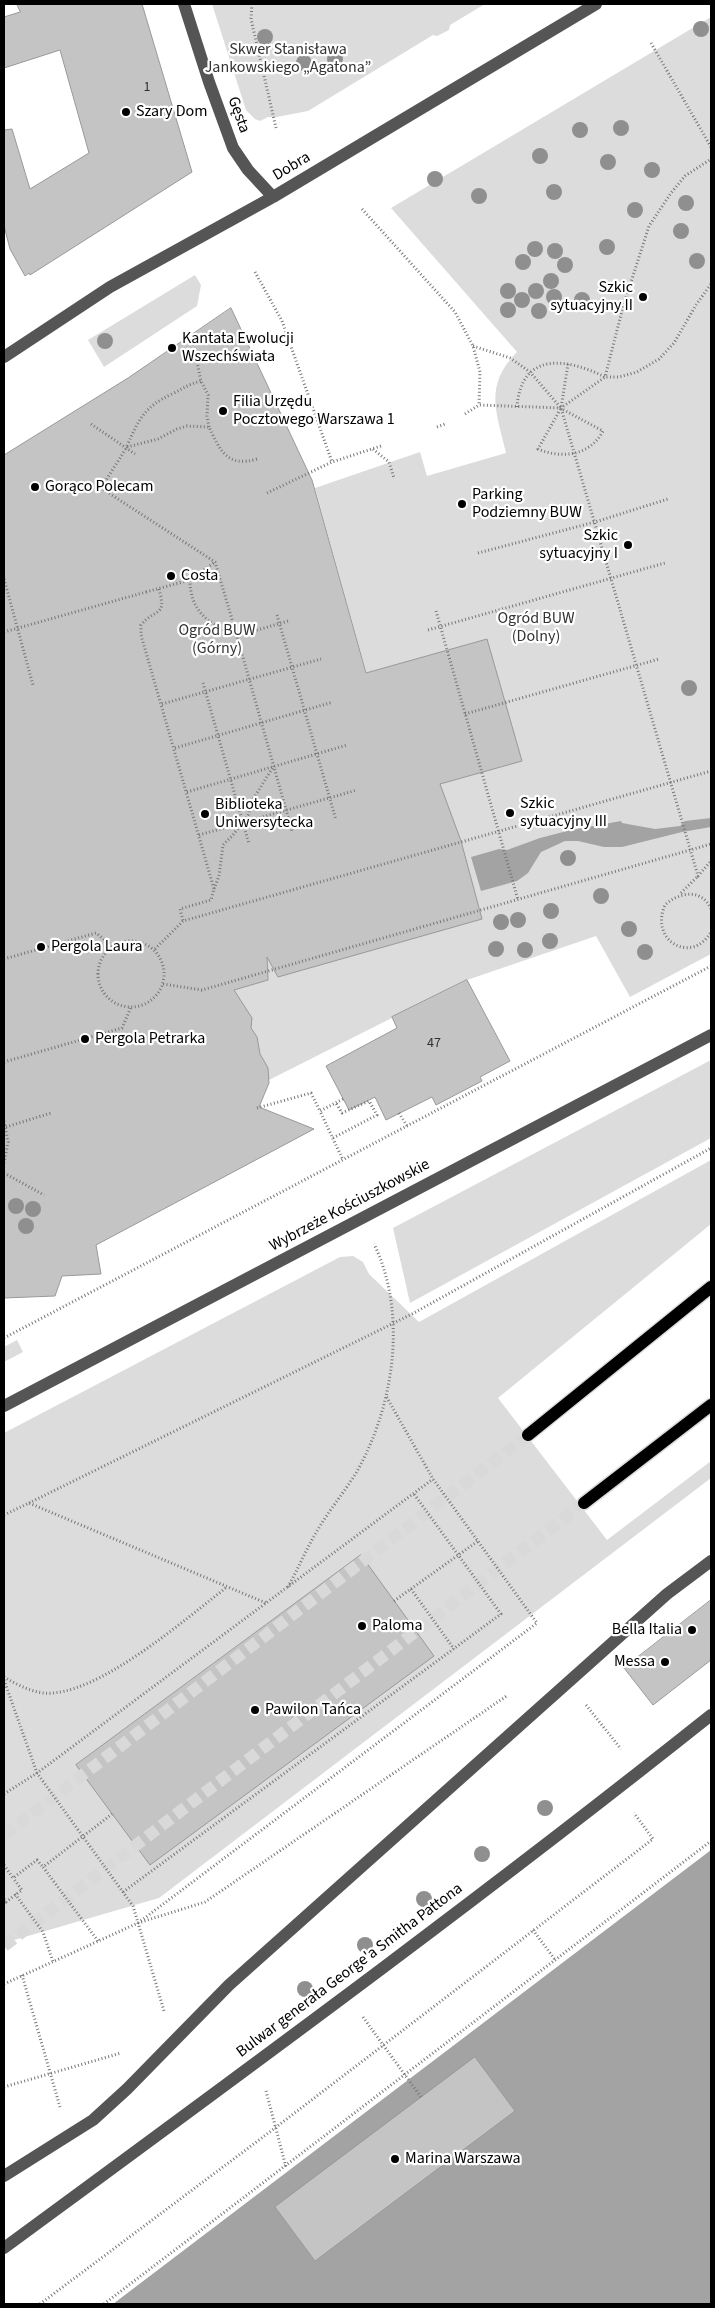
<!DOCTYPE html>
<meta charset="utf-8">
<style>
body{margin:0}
#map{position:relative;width:715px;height:2308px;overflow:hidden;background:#fff;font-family:"Source Sans 3",sans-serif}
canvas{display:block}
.frame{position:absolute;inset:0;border:5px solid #000;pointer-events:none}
</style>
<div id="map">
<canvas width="715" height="2308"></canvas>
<div class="frame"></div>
</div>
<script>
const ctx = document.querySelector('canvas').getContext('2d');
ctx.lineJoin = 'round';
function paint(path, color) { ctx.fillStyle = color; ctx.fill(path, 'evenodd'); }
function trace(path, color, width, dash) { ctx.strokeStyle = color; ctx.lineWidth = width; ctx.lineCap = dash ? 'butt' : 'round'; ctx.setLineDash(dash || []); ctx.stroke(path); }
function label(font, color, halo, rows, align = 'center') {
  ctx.font = font + ' "Source Sans 3",sans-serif'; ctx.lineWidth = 4.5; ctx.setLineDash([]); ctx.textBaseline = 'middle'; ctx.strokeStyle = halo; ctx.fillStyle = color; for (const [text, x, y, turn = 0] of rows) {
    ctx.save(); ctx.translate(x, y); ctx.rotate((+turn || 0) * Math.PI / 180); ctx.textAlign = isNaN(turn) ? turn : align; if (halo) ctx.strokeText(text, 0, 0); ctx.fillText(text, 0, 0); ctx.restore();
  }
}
const green = new Path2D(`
 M 212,4 L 485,4 L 450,25 L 449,30 L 437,36 L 433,35 L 308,111 L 277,117 L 268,117 L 260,121 L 255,119 L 246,110 Z
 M 711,17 L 711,954 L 630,997 L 596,936 L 467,980 L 269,1080 L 117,1191 L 4,1253 L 4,1028 L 28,1022 L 19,986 L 4,990 L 4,796 L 45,941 L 391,761 L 315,488 L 420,452 L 427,476 L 506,453 C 497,413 483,386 517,352 L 391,208 Z
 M 195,275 L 201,285 L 197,306 L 104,367 L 88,340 Z
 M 711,1060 L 711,1138 L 410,1303 L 393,1228 Z
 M 711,1160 L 711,1224 L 498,1398 L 607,1540 L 711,1461 L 711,1478 L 159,1898 L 4,1943 L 4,1433 L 340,1257 L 353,1256 L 363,1262 L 369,1274 L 419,1322 Z
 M 17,1340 L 23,1352 L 4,1362 L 4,1347 Z`);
const water = new Path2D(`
 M 711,818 L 711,827 L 682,832 L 622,847 L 604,847 L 578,841 L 565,841 L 541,852 L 528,873 L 517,881 L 481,891 L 471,857 L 499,849 L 507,850 L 540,838 L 571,830 L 621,821 L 622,823 L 655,829 L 680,826 L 685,821 Z
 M 711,1850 L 711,2304 L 113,2304 Z`);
const building = new Path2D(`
 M 17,4 L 142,4 L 192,172 L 30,275 L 29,273 L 25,276 L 10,249 L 4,226 L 4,130 L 12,129 L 30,189 L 89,153 L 60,50 L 4,68 L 4,17 L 20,12 Z
 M 231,308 L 312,480 L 366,673 L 487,639 L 522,761 L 440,784 L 461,841 L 482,919 L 278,977 L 267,957 L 268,980 L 234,990 L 252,1018 L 251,1028 L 257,1037 L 260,1054 L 268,1068 L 269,1083 L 259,1107 L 314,1129 L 96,1245 L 101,1274 L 62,1276 L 55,1296 L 4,1298 L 4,455 L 128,378 Z
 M 467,980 L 510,1061 L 480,1077 L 482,1081 L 436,1105 L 432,1097 L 386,1120 L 375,1097 L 349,1110 L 326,1066 L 397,1028 L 392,1017 Z
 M 361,1555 L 434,1656 L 150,1865 L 76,1765 Z
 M 711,1600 L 711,1660 L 653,1705 L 624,1668 Z
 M 475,2057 L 515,2111 L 315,2261 L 275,2207 Z`);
const majorTunnel = new Path2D(`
 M 4,1835 L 528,1435
 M 4,1946 L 584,1503`);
const path = new Path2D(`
 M 252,4 L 251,19 L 276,128
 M 651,43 L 711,147
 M 362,209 L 455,312 L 473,346 L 480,372 L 479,405
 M 255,272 L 282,321 L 332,462
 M 473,346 L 510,358 L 530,372 L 561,408 L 538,449 C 561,459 590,456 603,431 L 562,409
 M 194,348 L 201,381 L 208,395 L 207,416 L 209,427
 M 568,364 L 561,408 L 698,876 L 711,861
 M 517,407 C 521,351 567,358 605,377 L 623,307 L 649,226 L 671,193 L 685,176 L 711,159
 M 465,414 L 479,405 L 561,408 L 605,377 L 619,377 L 637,372 L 659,359 L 674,343 L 696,305 L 711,284
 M 91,424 L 135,454
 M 437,427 L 445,424
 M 127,446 C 139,419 144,407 172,394 C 182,389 189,384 201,381
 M 373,449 L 389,462 L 394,478
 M 257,459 C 227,468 220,450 209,427 L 187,426 L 177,429 L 158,439 L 127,447 L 101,488 L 215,562 L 237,636 L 288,621
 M 267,493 L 332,462 L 381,446
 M 478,553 L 595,522 L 668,499
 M 4,579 L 33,685
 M 190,580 C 190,612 210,625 237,636 L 292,831
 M 159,589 C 167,618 156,607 141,625 L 141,635 L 214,889 L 211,900 L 180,909 L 183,921
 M 146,592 L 190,580 L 215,562
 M 436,611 L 518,900
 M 277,615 L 336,820
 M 428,630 L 665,563
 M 203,683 L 249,844
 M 162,704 L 321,659
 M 465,714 L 659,659
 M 175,748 L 333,702
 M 187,792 L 347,745
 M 199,835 L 357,790
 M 214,889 L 219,876 L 223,845 L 233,835 L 248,815 L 254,798 L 273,767
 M 681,893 L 698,876
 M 711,909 C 702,888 679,892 665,905 C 649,941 692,965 711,932
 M98 974a33 33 0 1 1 66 0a33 33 0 1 1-66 0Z
 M 155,949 L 183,921 L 711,771
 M 4,959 L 96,933 L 112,946
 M 163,984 L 202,990 L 711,844
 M 4,1062 L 122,1028 L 131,1007
 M 343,1099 L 320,1111 L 343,1160
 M 257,1108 L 311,1093 L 320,1111
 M 399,1113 L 407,1126
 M 4,1121 L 8,1142 L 4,1163
 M 6,1127 L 51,1113
 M 333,1138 L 377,1115 L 369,1101 L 342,1113 L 336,1103
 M 4,1173 L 44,1195
 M 4,1338 L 711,966
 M 29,1503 L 412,1314 L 711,1148
 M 4,1515 L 29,1503 L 266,1603
 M 288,1587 C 299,1567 308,1545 320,1526 C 331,1508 345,1491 356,1473 C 394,1407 408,1314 374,1244
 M 411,1589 L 454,1649
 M 394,1601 L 478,1541
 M 4,1677 C 16,1684 29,1691 43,1693 C 96,1698 185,1619 227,1587
 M 4,1680 L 37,1773 L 133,1906 L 164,2011
 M 586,1705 L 621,1749
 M 4,1794 L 37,1773 L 433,1479
 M 4,1865 L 13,1878 L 37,1860 L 43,1867
 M 123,1892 L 501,1614 L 414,1494
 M 15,1894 L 43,1932 L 53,1962
 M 4,1899 L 6,1902 L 22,1890 L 13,1878
 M 138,1923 L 537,1623 L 433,1479 L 386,1396
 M 533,1930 L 556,1961
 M 98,1941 L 43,1867 L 112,1814
 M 22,1975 L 60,2107
 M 4,1984 L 138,1923 L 205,1902 L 508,1695
 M 363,2017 L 373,2031
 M 4,2087 L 121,2053
 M 266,2091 L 286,2167
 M 40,2304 L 275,2128 L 653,1839 L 634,1813
 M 104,2304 L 711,1841`);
const minor = new Path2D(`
 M 184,4 L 209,82 L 233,148 L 248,170 L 273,197
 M 4,357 L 110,287 L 273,197 L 596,4
 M 4,1406 L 711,1035
 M 4,2176 L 93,2120 L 127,2089 L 229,1985 L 667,1594 L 711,1561
 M 4,2248 C 242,2073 480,1899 711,1715`);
const major = new Path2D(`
 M 528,1435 L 711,1287
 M 584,1503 L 711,1405`);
const pathBridge = new Path2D(`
 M 4,632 L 146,592
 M 373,2031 L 421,2097`);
const trees = [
 [701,29],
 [265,37],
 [335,59],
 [304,63],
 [621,128],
 [580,130],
 [540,156],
 [608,162],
 [652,170],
 [435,179],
 [554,192],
 [479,196],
 [686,203],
 [635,210],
 [681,231],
 [607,247],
 [535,249],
 [555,251],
 [697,261],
 [523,262],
 [565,265],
 [551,281],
 [508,291],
 [536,291],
 [554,297],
 [522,300],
 [582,300],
 [508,310],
 [539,311],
 [105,341],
 [689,688],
 [568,858],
 [601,896],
 [551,911],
 [518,920],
 [501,922],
 [629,929],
 [550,941],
 [496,949],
 [525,950],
 [645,952],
 [16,1206],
 [33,1209],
 [26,1226],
 [545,1808],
 [482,1854],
 [424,1899],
 [365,1945],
 [305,1989]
];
const markers = [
 [126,112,5,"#000"],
 [643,297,5,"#000"],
 [172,348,5,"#000"],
 [223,411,5,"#000"],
 [35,487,5,"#000"],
 [462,504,5,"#000"],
 [628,545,5,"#000"],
 [171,576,5,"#000"],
 [510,813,5,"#000"],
 [205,814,5,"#000"],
 [41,947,5,"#000"],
 [85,1039,5,"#000"],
 [362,1626,5,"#000"],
 [692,1630,5,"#000"],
 [665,1662,5,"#000"],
 [255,1710,5,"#000"],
 [395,2159,5,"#000"]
];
const numberNames = [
 ["1",147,88],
 ["47",434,1044]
];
const parkNames = [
 ["Skwer Stanisława",288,50],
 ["Jankowskiego „Agatona”",288,68],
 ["Ogród BUW",536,619],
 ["(Dolny)",536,637],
 ["Ogród BUW",217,631],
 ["(Górny)",217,649]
];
const poiNames = [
 ["Szary Dom",136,112],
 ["Szkic",633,288,"right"],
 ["sytuacyjny II",633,306,"right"],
 ["Kantata Ewolucji",182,339],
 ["Wszechświata",182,357],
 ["Filia Urzędu",233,402],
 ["Pocztowego Warszawa 1",233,420],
 ["Gorąco Polecam",45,487],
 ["Parking",472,495],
 ["Podziemny BUW",472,513],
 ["Szkic",618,536,"right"],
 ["sytuacyjny I",618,554,"right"],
 ["Costa",181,576],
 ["Szkic",520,804],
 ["sytuacyjny III",520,822],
 ["Biblioteka",215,805],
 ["Uniwersytecka",215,823],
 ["Pergola Laura",51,947],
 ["Pergola Petrarka",95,1039],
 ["Paloma",372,1626],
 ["Bella Italia",682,1630,"right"],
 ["Messa",655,1662,"right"],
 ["Pawilon Tańca",265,1710],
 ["Marina Warszawa",405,2159]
];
const streetNames = [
 ["Gęsta",238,115,70],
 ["Dobra",292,167,-31],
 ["Wybrzeże Kościuszkowskie",350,1206,-28],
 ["Bulwar generała George'a Smitha Pattona",350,1971,-37]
];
paint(green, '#dcdcdc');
paint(water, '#a3a3a3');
paint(building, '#c4c4c4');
trace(building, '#999', 1);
trace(majorTunnel, '#d9d9d9', 12, [12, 6]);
trace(major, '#dbdbdb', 15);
trace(path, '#777', 3, [1, 2.5]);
trace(minor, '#555', 12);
trace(major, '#000', 12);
trace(pathBridge, '#777', 3, [1, 2.5]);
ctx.fillStyle = '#8f8f8f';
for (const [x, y] of trees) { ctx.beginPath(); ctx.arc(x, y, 8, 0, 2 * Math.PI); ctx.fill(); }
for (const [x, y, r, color] of markers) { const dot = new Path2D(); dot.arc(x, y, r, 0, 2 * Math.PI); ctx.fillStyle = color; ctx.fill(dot); trace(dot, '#fff', 2); }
label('14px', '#313131', null, numberNames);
label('16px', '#333', '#fff', parkNames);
label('16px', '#000', '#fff', poiNames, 'left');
label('16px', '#000', '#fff', streetNames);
</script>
